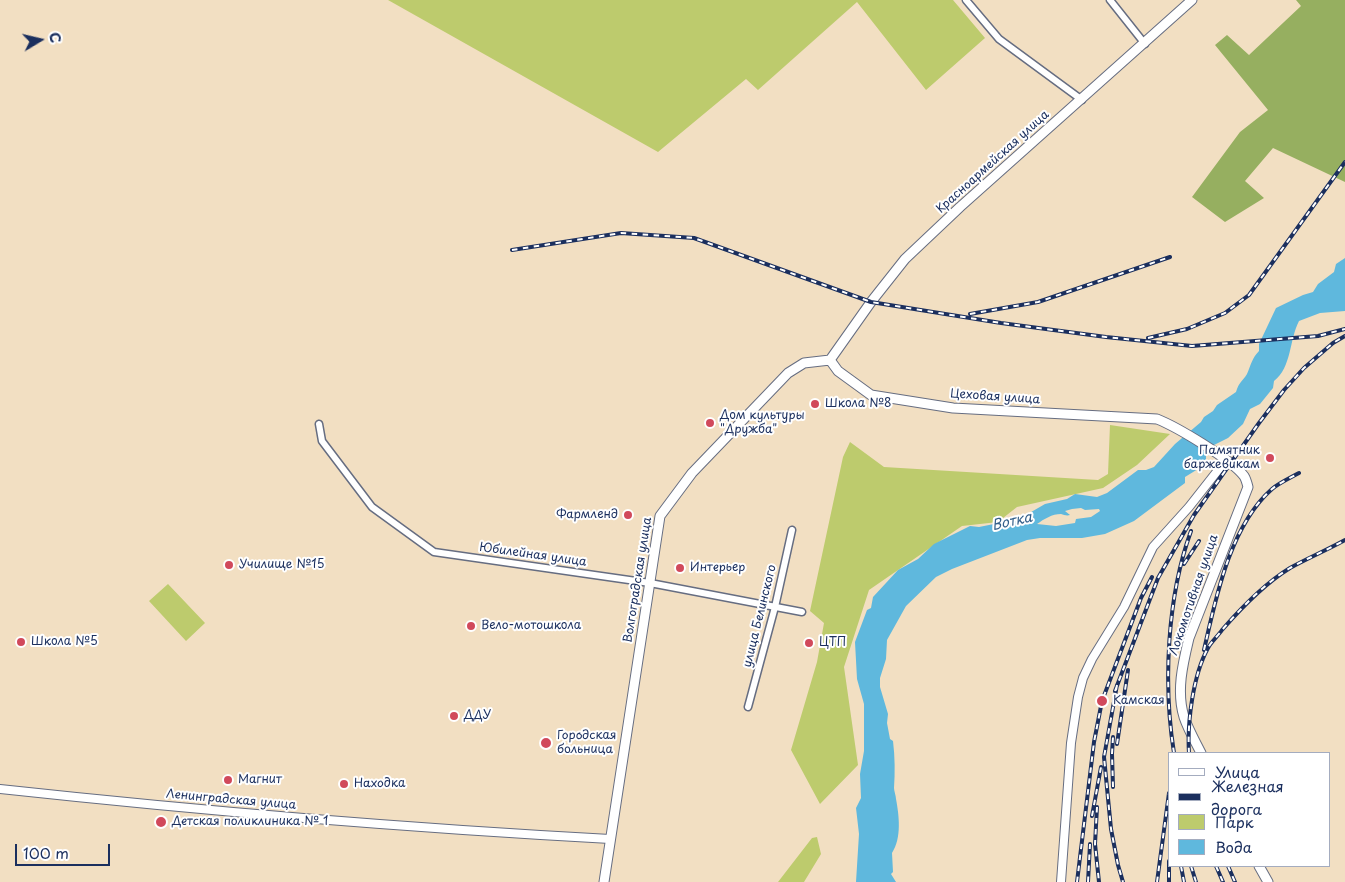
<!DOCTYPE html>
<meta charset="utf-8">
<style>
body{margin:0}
#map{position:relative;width:1345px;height:882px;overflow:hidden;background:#f2dfc2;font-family:"Playpen Sans",sans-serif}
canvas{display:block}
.legend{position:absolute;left:1168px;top:752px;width:162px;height:115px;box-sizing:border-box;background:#fff;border:1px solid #a4acbf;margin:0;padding:6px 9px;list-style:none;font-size:15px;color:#1b2f5e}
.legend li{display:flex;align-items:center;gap:10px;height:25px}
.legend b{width:25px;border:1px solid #a4acbf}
.north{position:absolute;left:15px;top:15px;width:50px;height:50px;-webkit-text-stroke:4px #fff;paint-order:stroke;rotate:81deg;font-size:14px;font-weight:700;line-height:20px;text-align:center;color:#1b2f5e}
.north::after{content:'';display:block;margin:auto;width:18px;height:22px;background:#1b2f5e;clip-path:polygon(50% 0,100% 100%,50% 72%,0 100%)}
.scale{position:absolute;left:15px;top:844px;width:95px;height:22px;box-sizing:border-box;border:2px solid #1b2f5e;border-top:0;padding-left:6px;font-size:15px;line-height:18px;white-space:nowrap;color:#1b2f5e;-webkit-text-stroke:4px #fff;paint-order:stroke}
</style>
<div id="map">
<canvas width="1345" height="882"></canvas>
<ul class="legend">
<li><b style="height:6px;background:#fff"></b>Улица</li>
<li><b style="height:6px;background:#1b2f5e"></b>Железная дорога</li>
<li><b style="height:14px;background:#bdcb6d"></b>Парк</li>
<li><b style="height:14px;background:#5fb8dd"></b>Вода</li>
</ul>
<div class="north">С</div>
<div class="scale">100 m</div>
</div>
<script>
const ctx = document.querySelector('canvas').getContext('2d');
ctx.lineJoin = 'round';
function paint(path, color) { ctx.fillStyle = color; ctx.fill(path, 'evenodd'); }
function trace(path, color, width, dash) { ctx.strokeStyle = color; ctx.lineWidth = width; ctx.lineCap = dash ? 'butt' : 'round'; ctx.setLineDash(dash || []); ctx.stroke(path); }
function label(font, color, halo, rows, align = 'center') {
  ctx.font = font + ' "Playpen Sans",sans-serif'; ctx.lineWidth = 4; ctx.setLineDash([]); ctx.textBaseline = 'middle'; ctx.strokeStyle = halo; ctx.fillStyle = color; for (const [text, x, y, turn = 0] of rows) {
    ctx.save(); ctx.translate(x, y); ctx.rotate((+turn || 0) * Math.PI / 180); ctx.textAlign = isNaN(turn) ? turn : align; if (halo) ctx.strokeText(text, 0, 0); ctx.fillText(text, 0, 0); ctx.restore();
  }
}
const green = new Path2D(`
 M 388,0 L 953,0 L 985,38 L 926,90 L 857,2 L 758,90 L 746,79 L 658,152 Z
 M 1110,425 L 1170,434 L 1137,465 L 1103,488 L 1017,507 L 998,522 L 962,526 L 869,590 L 844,667 L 858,765 L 820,804 L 791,750 L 817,662 L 824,623 L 810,611 L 843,457 L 850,442 L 884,467 L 1098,480 L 1108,474 Z
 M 168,584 L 205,623 L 186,641 L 149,601 Z
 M 817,837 L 821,854 L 804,882 L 778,882 L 812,838 Z`);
const forest = new Path2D(`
 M 1296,0 L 1345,0 L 1345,182 L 1273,148 L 1245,181 L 1264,198 L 1225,222 L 1192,197 L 1240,132 L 1268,110 L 1215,45 L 1227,35 L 1249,55 L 1301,6 Z`);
const water = new Path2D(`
 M 1345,258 L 1345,311 L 1320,313 L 1299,321 C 1289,340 1292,367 1274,381 L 1273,388 L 1260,404 L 1250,409 L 1243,424 L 1228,438 L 1214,445 L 1206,454 L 1206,459 L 1201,465 L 1201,470 L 1198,469 L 1185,477 L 1185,483 L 1134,521 L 1105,534 L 1082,538 L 1040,538 L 1027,540 L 952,569 L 936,577 L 906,606 L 887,640 L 886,659 L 880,678 L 880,687 L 888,714 L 887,723 L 890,739 L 893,741 C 895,757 895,773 894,788 C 894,791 896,796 896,799 C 899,815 902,838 892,853 L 893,872 L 891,874 L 896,882 L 856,882 L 859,834 L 856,808 L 861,798 L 860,774 L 864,751 L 864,704 L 857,679 L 855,642 L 867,610 L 871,608 L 873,597 L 898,570 L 918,559 L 934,544 L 970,526 L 979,527 L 994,524 L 996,527 L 1007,526 L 1045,504 L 1067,499 L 1075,494 L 1097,497 L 1107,493 L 1138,470 L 1146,470 L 1154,467 L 1175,444 L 1201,422 L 1204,417 L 1213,411 L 1217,405 L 1236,392 C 1239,382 1242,382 1247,374 C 1251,365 1252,358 1259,351 L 1259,344 L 1276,308 L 1303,295 L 1313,292 L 1318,284 L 1334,272 L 1336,264 ZM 1081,508 L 1085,510 L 1099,509 L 1100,511 L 1091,517 L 1076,519 L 1075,523 L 1056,526 L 1037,524 C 1044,519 1052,514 1061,514 C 1064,515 1067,516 1070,515 L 1065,511 L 1072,509 Z`);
const minor = new Path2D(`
 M 966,0 L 999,39 L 1082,100
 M 1110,0 L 1145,44
 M 319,424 L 322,441 L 372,507 L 434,552 L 650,583 L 802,612
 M 748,707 L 775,607 L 792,530`);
const tertiary = new Path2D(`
 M 0,789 C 203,811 406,828 610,839
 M 1061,882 L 1071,743 L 1078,697 L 1083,678 L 1092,659 L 1124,607 L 1153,547 L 1189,507 L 1226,460`);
const secondary = new Path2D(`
 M 830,360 L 838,371 L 871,395 L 953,408 L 1157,419 C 1177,427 1231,459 1244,476 C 1246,479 1247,483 1248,487 L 1189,638 C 1183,663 1176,691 1184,717 C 1188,729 1195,741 1201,753
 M 830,360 L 871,302 L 905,259 L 960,207 L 1192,0
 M 1259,866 L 1268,882
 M 604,882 L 660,516 L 692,473 L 788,373 L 804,363 L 830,360`);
const rail = new Path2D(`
 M 512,250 L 621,233 L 694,238 L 871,302 L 1001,323 L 1106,337 L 1192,346 L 1318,336 L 1345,329
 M 970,314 L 1038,302 L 1170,257
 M 1148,338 L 1187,329 L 1225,313 L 1249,295 L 1345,162
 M 1184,564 L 1199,541
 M 1204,650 C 1216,597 1230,526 1272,489 C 1279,483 1290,478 1299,473
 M 1117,685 L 1104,757 L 1111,829 L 1118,865 L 1123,882
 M 1115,691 L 1158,578 L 1194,515 L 1259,423 L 1284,390 L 1304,368 L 1333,343 L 1345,336
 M 1117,744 L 1128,670
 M 1174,753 C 1163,684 1167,597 1191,531
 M 1189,753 C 1187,723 1193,675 1208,648 C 1211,642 1218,636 1222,630 C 1242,607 1264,584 1290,568 C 1308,558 1327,550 1345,540
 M 1113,787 L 1112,754 L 1113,737
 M 1097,807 L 1095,844 L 1099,882
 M 1092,816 L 1101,767
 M 1169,861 L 1169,882
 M 1181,866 L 1184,882
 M 1191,866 L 1196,882
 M 1216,866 L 1223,882
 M 1228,866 L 1235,882
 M 1077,882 L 1094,742 L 1102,701 L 1141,598 L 1152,577
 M 1088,882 L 1090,844
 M 1157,882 L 1169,793`);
const markers = [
 [815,404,5,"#d1495b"],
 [710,423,5,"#d1495b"],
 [1270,458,5,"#d1495b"],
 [628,515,5,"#d1495b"],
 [229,565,5,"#d1495b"],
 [680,568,5,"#d1495b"],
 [471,626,5,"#d1495b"],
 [21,642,5,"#d1495b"],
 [809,643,5,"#d1495b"],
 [1102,701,6,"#d1495b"],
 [454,716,5,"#d1495b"],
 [546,743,6,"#d1495b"],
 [228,780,5,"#d1495b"],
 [344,784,5,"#d1495b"],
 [161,822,6,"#d1495b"]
];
const streetNames = [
 ["Красноармейская улица",993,162,-42],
 ["Цеховая улица",995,397,4],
 ["Юбилейная улица",533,555,8],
 ["Волгоградская улица",638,580,-81],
 ["Локомотивная улица",1194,595,-71],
 ["улица Белинского",760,616,-76],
 ["Ленинградская улица",231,800,5]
];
const poiNames = [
 ["Школа №8",825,404],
 ["Дом культуры",720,416],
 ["\"Дружба\"",720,430],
 ["Памятник",1260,451,"right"],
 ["баржевикам",1260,465,"right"],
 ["Фармленд",618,515,"right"],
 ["Училище №15",239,565],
 ["Интерьер",690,568],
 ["Вело-мотошкола",481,626],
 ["Школа №5",31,642],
 ["ЦТП",819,643],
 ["Камская",1113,701],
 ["ДДУ",464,716],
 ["Городская",557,736],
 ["больница",557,750],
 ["Магнит",238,780],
 ["Находка",354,784],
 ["Детская поликлиника № 1",172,822]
];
const waterNames = [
 ["Вотка",1012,522,-13]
];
paint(green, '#bdcb6d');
paint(forest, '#96af60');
paint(water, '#5fb8dd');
trace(minor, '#666d81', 9);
trace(tertiary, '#666d81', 10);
trace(secondary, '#666d81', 11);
trace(minor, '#fff', 6);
trace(tertiary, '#fff', 8);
trace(secondary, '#fff', 9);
trace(rail, '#1b2f5e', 4);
trace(rail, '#fff', 2, [5.5]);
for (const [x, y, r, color] of markers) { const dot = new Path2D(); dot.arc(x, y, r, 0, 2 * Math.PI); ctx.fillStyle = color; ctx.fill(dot); trace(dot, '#fff', 2); }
label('12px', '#1b2f5e', '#fff', streetNames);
label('12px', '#1b2f5e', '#fff', poiNames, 'left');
label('italic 14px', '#335f8a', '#fff', waterNames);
</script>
